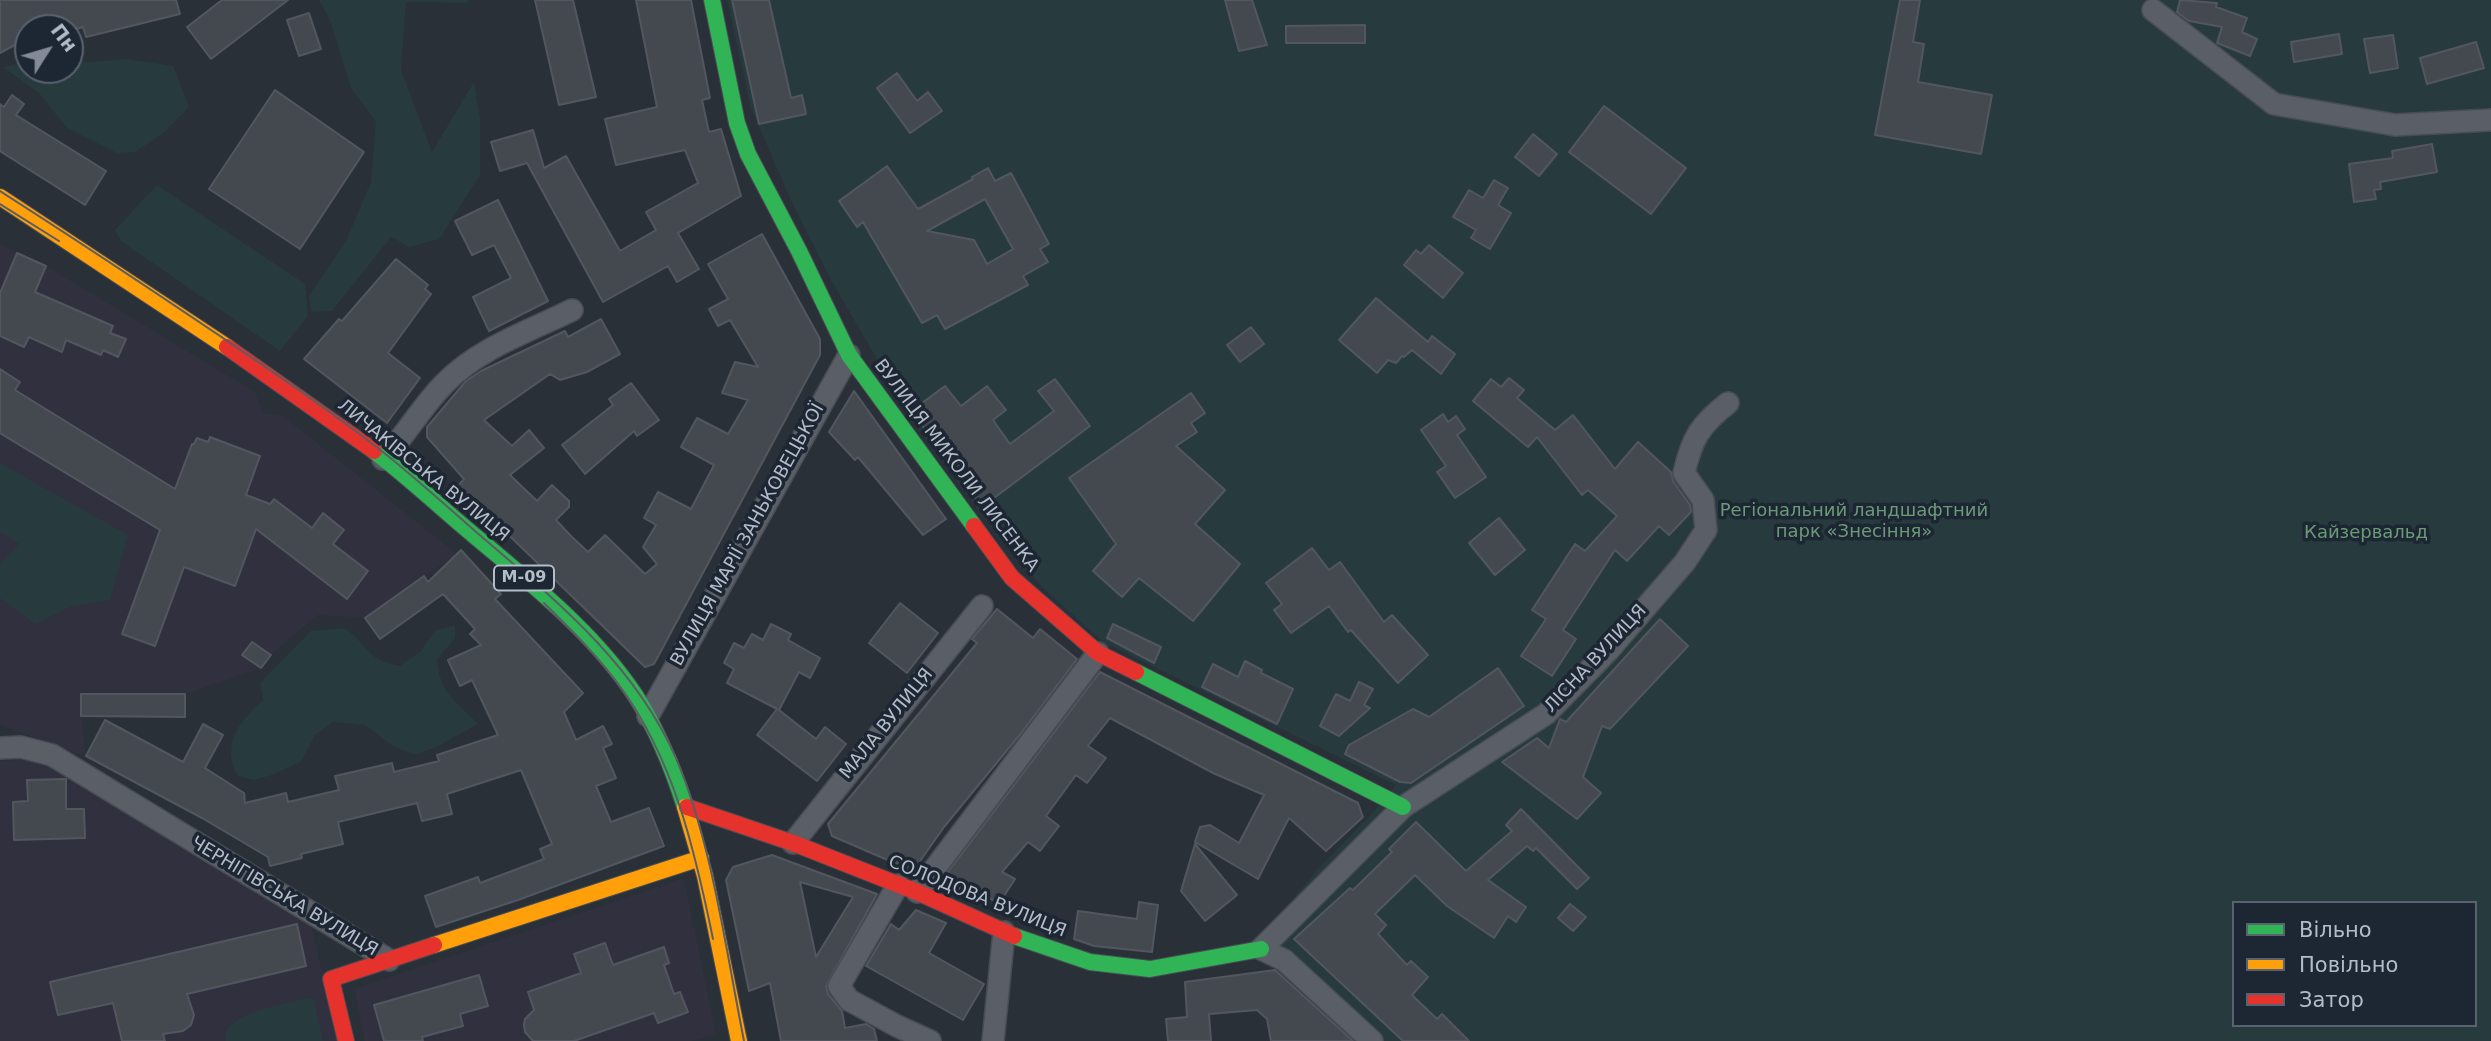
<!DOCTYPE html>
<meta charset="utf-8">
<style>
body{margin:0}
#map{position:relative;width:2491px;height:1041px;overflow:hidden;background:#2a3038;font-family:"DejaVu Sans",sans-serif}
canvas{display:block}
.legend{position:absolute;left:2232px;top:901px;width:245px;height:126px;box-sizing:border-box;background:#1d2633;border:2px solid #59626f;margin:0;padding:9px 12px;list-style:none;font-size:21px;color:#b4bcc9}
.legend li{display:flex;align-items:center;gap:14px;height:35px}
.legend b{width:35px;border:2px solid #59626f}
.north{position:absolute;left:14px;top:14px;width:70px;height:70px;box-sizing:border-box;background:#1d2633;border:2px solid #59626f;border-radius:50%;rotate:53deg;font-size:19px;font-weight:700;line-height:28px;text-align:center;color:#b4bcc9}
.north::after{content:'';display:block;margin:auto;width:24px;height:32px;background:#848b96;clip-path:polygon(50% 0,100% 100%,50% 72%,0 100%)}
</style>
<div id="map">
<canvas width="2491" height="1041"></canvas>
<ul class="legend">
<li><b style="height:9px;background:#30b455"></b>Вільно</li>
<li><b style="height:9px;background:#ff9f0a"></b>Повільно</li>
<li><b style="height:9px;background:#e5322d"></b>Затор</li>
</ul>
<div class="north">Пн</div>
</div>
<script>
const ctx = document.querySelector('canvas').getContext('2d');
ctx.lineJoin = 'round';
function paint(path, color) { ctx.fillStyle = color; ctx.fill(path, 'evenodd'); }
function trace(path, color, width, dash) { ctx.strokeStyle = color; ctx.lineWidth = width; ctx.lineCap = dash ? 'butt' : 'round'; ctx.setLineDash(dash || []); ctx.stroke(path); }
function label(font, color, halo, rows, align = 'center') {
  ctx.font = font + ' "DejaVu Sans",sans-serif'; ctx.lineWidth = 7; ctx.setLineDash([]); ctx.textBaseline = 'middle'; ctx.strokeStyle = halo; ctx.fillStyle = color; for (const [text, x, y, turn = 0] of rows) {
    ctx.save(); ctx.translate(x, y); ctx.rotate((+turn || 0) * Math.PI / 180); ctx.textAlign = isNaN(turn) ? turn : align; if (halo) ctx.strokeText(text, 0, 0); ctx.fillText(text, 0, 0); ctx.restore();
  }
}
const medical = new Path2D(`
 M 0,244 L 46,266 L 255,392 L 263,413 L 283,416 L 457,554 L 365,618 L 317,615 L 271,655 L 261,668 L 185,694 L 82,694 L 81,716 L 86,756 L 0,725 Z
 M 35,759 L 112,802 L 311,923 L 338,1041 L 0,1041 L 0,761 Z
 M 684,878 L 716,1035 L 691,1041 L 365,1041 L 354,989 Z`);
const green = new Path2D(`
 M 319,0 L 471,0 L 466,3 L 406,2 L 401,70 L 432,152 L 474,82 L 480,119 L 480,175 L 439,239 L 410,247 L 391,237 L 332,311 L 311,312 L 309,296 L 346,241 L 371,182 L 376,122 L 351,88 L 330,20 Z
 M 727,0 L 2491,0 L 2491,1041 L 1364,1041 L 1259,939 L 1317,870 L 1375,810 L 1396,785 L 1103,642 L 1044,589 L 998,537 L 914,423 L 831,280 L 792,203 L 751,108 ZM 2234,903 L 2475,903 L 2475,1025 L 2234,1025 Z
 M 127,59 L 173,66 L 189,107 L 162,134 L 135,152 L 117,153 L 67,128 L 39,93 L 3,67 L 28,63 L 28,70 L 70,70 L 70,63 Z
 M 157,185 L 305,284 L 308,316 L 280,351 L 121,241 L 115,230 Z
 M 0,463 L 128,535 L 110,600 L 70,607 L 35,624 L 0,598 L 0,564 L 20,544 L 0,532 Z
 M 455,625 L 455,638 L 437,660 C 440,694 457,702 478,724 L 438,746 L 415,755 L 393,746 L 365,725 L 333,722 L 315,735 L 301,762 L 272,775 L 254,780 L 238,776 C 220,745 240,721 263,700 L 260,683 L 311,631 L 344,628 C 371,646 363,659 400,666 L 420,652 L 435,631 Z
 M 313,997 L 323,1041 L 226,1041 C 219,1012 292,1003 313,997 Z`);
const building = new Path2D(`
 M 0,0 L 176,0 L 180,14 L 86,37 L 83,27 L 70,31 L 70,28 L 28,28 L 28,38 L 0,53 Z
 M 222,0 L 288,0 L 211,59 L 187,27 Z
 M 535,0 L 573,0 L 596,97 L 559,105 Z
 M 636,0 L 691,0 L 710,98 L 702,100 L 709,132 L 721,129 L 741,196 L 678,233 L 699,269 L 677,282 L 668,266 L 603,302 L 527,163 L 500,171 L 491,142 L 533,130 L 544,168 L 566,156 L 620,251 L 656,230 L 646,212 L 698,183 L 685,150 L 616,165 L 605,119 L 657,107 Z
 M 732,0 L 769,0 L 791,98 L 802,95 L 806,114 L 759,124 Z
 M 1225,0 L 1252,0 L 1267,45 L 1239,51 Z
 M 1900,0 L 1920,0 L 1913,42 L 1924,44 L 1918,82 L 1992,95 L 1981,154 L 1875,135 Z
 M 2180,0 L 2217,3 L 2216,7 L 2247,18 L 2242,32 L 2257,39 L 2250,56 L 2217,43 L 2222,27 L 2189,21 L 2177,12 Z
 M 309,13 L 321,49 L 299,56 L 287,20 Z
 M 1365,25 L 1365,43 L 1286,43 L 1286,26 Z
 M 2339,34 L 2342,54 L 2294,62 L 2291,42 Z
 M 2393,35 L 2398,68 L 2370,73 L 2364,39 Z
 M 2476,42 L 2484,68 L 2427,84 L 2420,58 Z
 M 897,73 L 917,101 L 928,92 L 942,111 L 910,133 L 877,88 Z
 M 275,90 L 364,152 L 300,249 L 209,189 Z
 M 12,95 L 24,104 L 16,115 L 106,171 L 85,205 L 0,151 L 0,104 L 4,107 Z
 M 1604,106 L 1686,168 L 1651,214 L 1569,152 Z
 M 1533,134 L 1557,154 L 1539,176 L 1515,157 Z
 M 2432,144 L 2437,172 L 2380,182 L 2381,189 L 2374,190 L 2376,199 L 2354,202 L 2349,164 L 2393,158 L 2392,151 Z
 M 887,166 L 918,209 L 973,179 L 972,177 L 988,168 L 995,181 L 1011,173 L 1049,244 L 1040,249 L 1048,262 L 1023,276 L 1028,285 L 945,329 L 937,315 L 922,323 L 863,222 L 857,227 L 839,201 ZM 985,199 L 1013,249 L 987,264 L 974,240 L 927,231 Z
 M 1494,180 L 1508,188 L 1498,205 L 1511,213 L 1490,249 L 1471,238 L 1476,230 L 1453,217 L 1469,190 L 1483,198 Z
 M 498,200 L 548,301 L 489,331 L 473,297 L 511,278 L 494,245 L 472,255 L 455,221 Z
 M 762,234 L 820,339 L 820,355 L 654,664 L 645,667 L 458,486 L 464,479 L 427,437 L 427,427 L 466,381 L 481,371 L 565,331 L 568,337 L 601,319 L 620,354 L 587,372 L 560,380 L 550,374 L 484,420 L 512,446 L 529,430 L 544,448 L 510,475 L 537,501 L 552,485 L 569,501 L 569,507 L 556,520 L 571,536 L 588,552 L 605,535 L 645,574 L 657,564 L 643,547 L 656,525 L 644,518 L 658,492 L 691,509 L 714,465 L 681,447 L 697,418 L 728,434 L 748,400 L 722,393 L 735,362 L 758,367 L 730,320 L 718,326 L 709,309 L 728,299 L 708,264 Z
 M 1429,245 L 1463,273 L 1443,298 L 1404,265 L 1416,250 L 1421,254 Z
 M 17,253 L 46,266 L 35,292 L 113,326 L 110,333 L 126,339 L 118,357 L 103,350 L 101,355 L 66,340 L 62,352 L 29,337 L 24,347 L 0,336 L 0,293 Z
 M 396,259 L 428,285 L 425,289 L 431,294 L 388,353 L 420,378 L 387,423 L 304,359 L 339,319 L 342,321 Z
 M 1376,298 L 1428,342 L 1432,336 L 1455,354 L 1441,374 L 1412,350 L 1404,357 L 1402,356 L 1396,363 L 1388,360 L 1377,373 L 1339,340 Z
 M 1251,327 L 1264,344 L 1240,362 L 1227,345 Z
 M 0,369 L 20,382 L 15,390 L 175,489 L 192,444 L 194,444 L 197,438 L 208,442 L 210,437 L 260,456 L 246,495 L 270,504 L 274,499 L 312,528 L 323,513 L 344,530 L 333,544 L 368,571 L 347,599 L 256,529 L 235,586 L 184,567 L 155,646 L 122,634 L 160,530 L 0,433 Z
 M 1509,378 L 1524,390 L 1517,398 L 1555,430 L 1573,415 L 1615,469 L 1638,442 L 1671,472 L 1673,481 L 1690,505 L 1691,512 L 1669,535 L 1659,526 L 1627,561 L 1615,550 L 1563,630 L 1576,639 L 1552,676 L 1521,656 L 1546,619 L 1532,610 L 1575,544 L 1585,551 L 1617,516 L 1588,490 L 1582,495 L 1537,437 L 1528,447 L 1473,401 L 1491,379 L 1501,387 Z
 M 1055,379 L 1090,426 L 982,507 L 911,411 L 945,386 L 961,406 L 987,386 L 1006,410 L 993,420 L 1010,444 L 1054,411 L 1038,391 Z
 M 631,383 L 659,420 L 637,436 L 634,431 L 585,474 L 562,445 L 613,405 L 609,399 Z
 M 854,391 L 946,519 L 923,535 L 858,457 L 855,460 L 829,432 Z
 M 1191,393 L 1205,413 L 1191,423 L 1197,432 L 1176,446 L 1225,490 L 1195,524 L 1240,564 L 1193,621 L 1139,578 L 1122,597 L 1093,571 L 1116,544 L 1069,478 Z
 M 1443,414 L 1448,422 L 1456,416 L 1465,429 L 1457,435 L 1486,477 L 1455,498 L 1437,472 L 1446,466 L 1421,430 Z
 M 1499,518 L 1525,550 L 1495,575 L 1469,543 Z
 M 1312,548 L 1329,570 L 1340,562 L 1384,622 L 1392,615 L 1428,655 L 1398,683 L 1351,630 L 1348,632 L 1329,606 L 1291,633 L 1274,610 L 1282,604 L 1266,583 Z
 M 461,550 L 501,594 L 495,599 L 583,693 L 564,712 L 576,740 L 603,726 L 612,744 L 603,748 L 616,778 L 596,786 L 611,822 L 649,808 L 664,846 L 518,900 L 436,927 L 425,896 L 478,877 L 480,883 L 544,859 L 540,849 L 552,844 L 521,770 L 447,794 L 452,814 L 422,821 L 417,803 L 338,822 L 343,844 L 301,854 L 302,858 L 270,866 L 268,857 L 202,818 L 86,756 L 105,720 L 183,762 L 203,724 L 223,735 L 205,768 L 244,793 L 245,803 L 286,793 L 288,802 L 339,790 L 335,776 L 392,763 L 394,772 L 439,761 L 437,755 L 498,735 L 472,680 L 460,686 L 448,660 L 481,645 L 470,634 L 475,629 L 443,594 L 380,639 L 365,618 L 424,576 L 428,582 Z
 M 900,603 L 938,633 L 907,673 L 869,643 Z
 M 997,609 L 1033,638 L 1040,629 L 1077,659 L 1022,732 L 944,827 L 913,871 L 832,836 L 828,824 L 977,643 L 972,639 Z
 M 1660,619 L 1688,646 L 1610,729 L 1602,726 L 1583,777 L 1601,793 L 1577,819 L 1502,762 L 1537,738 L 1549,748 L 1560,719 L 1566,722 Z
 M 771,624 L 791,634 L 788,640 L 820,658 L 810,678 L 799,672 L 779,710 L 816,739 L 825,727 L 846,744 L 817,781 L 757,735 L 777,709 L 727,683 L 734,669 L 724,663 L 734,643 L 744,648 L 752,634 L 763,640 Z
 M 1113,624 L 1161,647 L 1154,663 L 1107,638 Z
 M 252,642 L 271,655 L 261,668 L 242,655 Z
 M 1245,661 L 1262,670 L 1261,673 L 1293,689 L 1277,724 L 1202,687 L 1213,664 L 1238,677 Z
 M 1498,668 L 1524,706 L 1411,783 L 1400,782 L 1345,754 L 1349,745 L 1413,709 L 1429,717 Z
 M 1100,672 L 1358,803 L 1363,817 L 1326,851 L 1289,818 L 1258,879 L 1195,842 L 1200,827 L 1210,825 L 1239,843 L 1264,795 L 1213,773 L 1110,718 L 1088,746 L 1106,758 L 1087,783 L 1076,775 L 1046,816 L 1059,826 L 1040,851 L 1028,842 L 1002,872 L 1015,879 L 1000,902 L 953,887 L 948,872 Z
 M 1359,682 L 1373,689 L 1364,705 L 1370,708 L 1339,736 L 1320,726 L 1336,694 L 1350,701 Z
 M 81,694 L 185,694 L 185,717 L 81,716 Z
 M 66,779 L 66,809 L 84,809 L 85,838 L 14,840 L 13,802 L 28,801 L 27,780 Z
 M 1521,809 L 1589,878 L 1577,889 L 1536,848 L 1533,851 L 1527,846 L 1488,880 L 1526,907 L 1516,922 L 1508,916 L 1494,938 L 1447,906 L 1415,875 L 1375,914 L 1386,925 L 1378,934 L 1407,965 L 1411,961 L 1428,977 L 1412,995 L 1437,1019 L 1442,1014 L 1469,1041 L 1403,1041 L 1294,939 L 1350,888 L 1353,890 L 1392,852 L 1389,849 L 1416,822 L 1466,871 L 1512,831 L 1506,825 Z
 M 1195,844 L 1237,895 L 1205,921 L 1181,891 Z
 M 772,855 L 877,894 L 826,986 L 828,994 L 842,1011 L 845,1028 L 866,1024 L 874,1029 L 877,1041 L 781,1041 L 770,983 L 749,991 L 726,880 L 733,867 ZM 800,882 L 853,897 L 816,957 Z
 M 1139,902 L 1158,905 L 1152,952 L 1094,946 L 1074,939 L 1078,911 L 1137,919 Z
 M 1570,904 L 1586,917 L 1573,931 L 1558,918 Z
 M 916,910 L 946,923 L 929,953 L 984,984 L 963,1020 L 866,966 L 891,924 L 899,930 Z
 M 297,924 L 306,966 L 187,994 L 194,1015 L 191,1025 L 183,1031 L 163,1034 L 165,1041 L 122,1041 L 113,1003 L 58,1015 L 50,982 Z
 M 605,943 L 613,965 L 664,947 L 669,963 L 664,965 L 674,994 L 680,992 L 688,1012 L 658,1023 L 654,1013 L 574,1041 L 533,1041 L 525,1032 L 524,1025 L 525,1019 L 534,1010 L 528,992 L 581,973 L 574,954 Z
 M 1275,970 L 1353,1041 L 1271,1041 L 1267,1019 L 1257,1010 L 1209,1014 L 1211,1041 L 1168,1041 L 1166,1019 L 1187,1017 L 1185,982 Z
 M 479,975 L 488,1006 L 460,1014 L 463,1026 L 422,1037 L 423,1041 L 384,1041 L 374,1005 Z`);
const street = new Path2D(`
 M 2153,10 L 2274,104 L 2395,125 L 2491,120
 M 383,459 C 406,435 422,406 445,383 C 479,348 530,331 572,310
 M 648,716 L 849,355
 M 0,748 L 21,747 L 52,755 L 389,960
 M 793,843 L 982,606
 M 898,885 L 839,986 L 849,1000 L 897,1026 L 930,1041
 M 917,892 L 1098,653
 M 993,1041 L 1004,932
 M 1372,1041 L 1284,960 L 1261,949 L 1403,807 L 1546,714 L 1609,650 L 1685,562 L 1706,530 L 1703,500 L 1684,473 C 1692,438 1700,425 1728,403`);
const fast = new Path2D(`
 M 712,0 L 737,123 L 748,154 L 799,251 L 849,355 L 974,526
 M 374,451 C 410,478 442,509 476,537 C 533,585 594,633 635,695 C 657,729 673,769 685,807
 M 1136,672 L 1403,807
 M 1014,936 L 1090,962 L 1150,969 L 1261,949`);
const slow = new Path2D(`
 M 0,197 L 227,347
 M 685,807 L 705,876 L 739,1041
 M 434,945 L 701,858`);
const jam = new Path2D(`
 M 227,347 L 374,451
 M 974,526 L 1012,578 L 1098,653 L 1136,672
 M 687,807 L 793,843 L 917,892 L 1014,936
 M 346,1041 L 331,979 L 434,945`);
const tram = new Path2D(`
 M 0,191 C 75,239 149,288 223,338 C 279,376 335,414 388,456 C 420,482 451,510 482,537 C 558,602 635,665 676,758 C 712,842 726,951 744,1041
 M 0,204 L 59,241
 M 544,603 C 570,629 597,655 619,685 C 674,759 695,851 713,939`);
const shields = [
 [524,578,60]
];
const shieldNames = [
 ["М-09",524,578]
];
const streetNames = [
 ["ВУЛИЦЯ МИКОЛИ ЛИСЕНКА",956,466,53],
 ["ЛИЧАКІВСЬКА ВУЛИЦЯ",423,471,39],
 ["ВУЛИЦЯ МАРІЇ ЗАНЬКОВЕЦЬКОЇ",748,535,-61],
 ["ЛІСНА ВУЛИЦЯ",1596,659,-47],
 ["МАЛА ВУЛИЦЯ",887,724,-51],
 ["ЧЕРНІГІВСЬКА ВУЛИЦЯ",284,897,31],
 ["СОЛОДОВА ВУЛИЦЯ",977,897,22]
];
const parkNames = [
 ["Регіональний ландшафтний",1854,511],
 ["парк «Знесіння»",1854,532],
 ["Кайзервальд",2366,533]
];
paint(medical, '#31303e');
paint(green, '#273a3e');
paint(building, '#444950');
trace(building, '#52575f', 2);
trace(street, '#484c53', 24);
trace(fast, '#484c53', 18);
trace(slow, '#484c53', 18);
trace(jam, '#484c53', 18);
trace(street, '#5a5e66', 21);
trace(fast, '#30b455', 16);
trace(slow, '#ff9f0a', 16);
trace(jam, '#e5322d', 16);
trace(tram, '#595d64', 2);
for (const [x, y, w] of shields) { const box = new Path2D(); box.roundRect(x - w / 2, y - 12.5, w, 25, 5); ctx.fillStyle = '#1d2633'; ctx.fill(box); trace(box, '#b4bcc9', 2); }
label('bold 16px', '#b4bcc9', null, shieldNames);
label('18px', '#b4bcc9', '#1d2633', streetNames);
label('18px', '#6b9a76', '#1d2633', parkNames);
</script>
